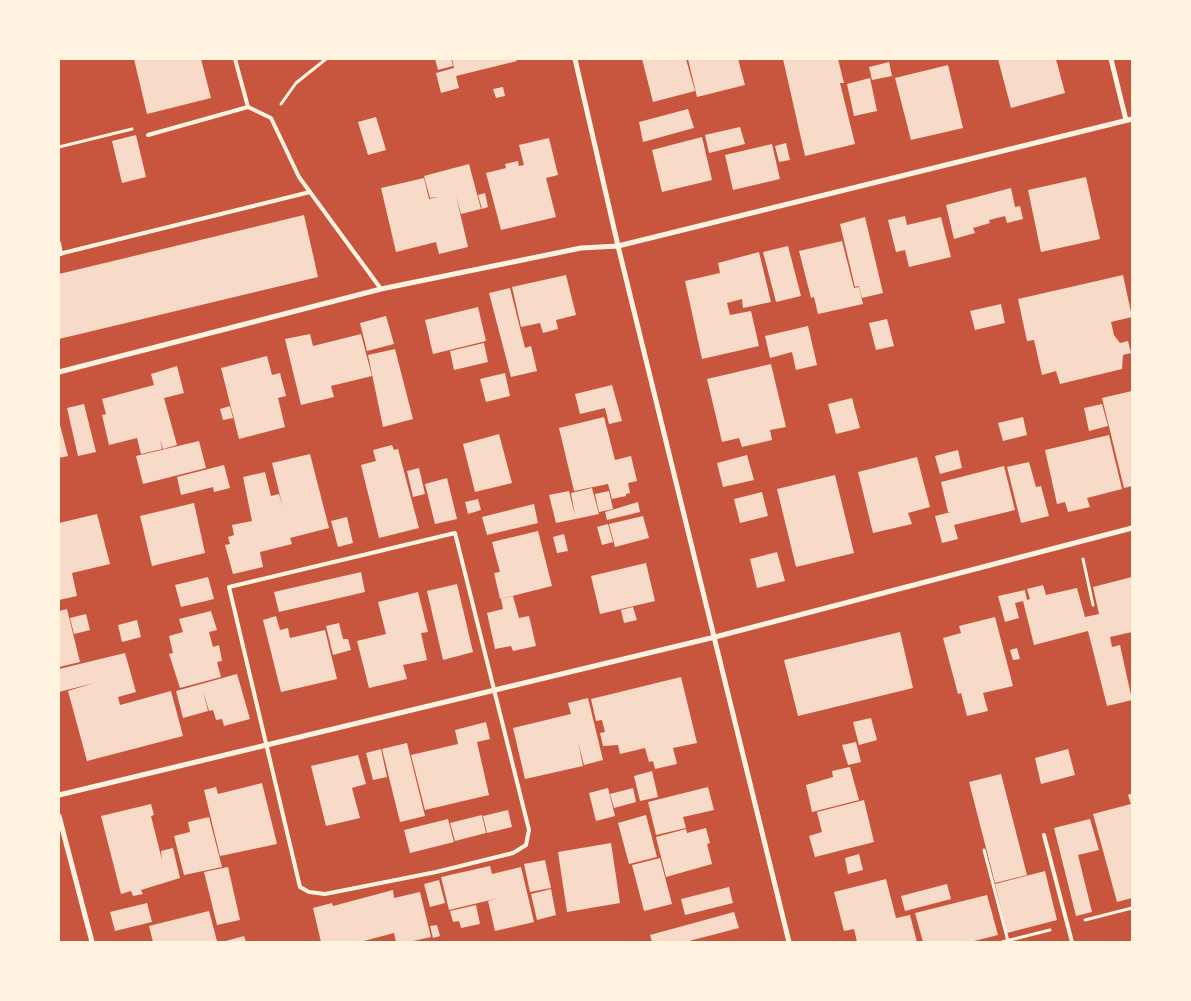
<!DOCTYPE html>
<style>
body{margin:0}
#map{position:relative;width:1191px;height:1001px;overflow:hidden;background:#c8553d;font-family:Montserrat,sans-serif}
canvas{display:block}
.frame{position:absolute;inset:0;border:60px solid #fff3e0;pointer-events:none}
</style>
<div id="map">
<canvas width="1191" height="1001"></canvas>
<div class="frame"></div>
</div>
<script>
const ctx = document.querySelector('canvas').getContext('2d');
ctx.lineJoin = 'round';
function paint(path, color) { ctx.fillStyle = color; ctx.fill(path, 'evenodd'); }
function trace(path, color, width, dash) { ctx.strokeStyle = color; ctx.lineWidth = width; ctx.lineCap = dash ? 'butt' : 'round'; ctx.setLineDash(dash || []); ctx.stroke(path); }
const building = new Path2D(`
 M 134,59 L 201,59 L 211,98 L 147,114 Z
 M 435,59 L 451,59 L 453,66 L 438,70 Z
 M 452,59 L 516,59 L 517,61 L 456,76 L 459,88 L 441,93 L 436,73 L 454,68 Z
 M 642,59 L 686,59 L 695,91 L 653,102 Z
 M 688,59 L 738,59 L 745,85 L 697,97 Z
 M 783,59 L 838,59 L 844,83 L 840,83 L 855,144 L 805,156 Z
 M 998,59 L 1056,59 L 1065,93 L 1011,108 Z
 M 889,62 L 892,76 L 872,80 L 869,67 Z
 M 948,65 L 963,128 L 911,140 L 895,78 Z
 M 870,78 L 877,111 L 854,116 L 847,84 Z
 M 503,87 L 505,96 L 496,98 L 493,89 Z
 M 688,109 L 694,128 L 643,142 L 639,122 Z
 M 376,117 L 386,150 L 368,155 L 358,122 Z
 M 740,127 L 745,144 L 709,153 L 705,135 Z
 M 136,135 L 146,177 L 122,183 L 112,141 Z
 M 702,137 L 712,180 L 662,192 L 652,150 Z
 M 549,138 L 558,175 L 546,178 L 556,217 L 501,230 L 486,173 L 506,168 L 505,164 L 518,161 L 519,166 L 524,165 L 519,145 Z
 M 786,143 L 790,160 L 779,162 L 775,146 Z
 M 772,144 L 780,179 L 733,190 L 725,155 Z
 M 469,164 L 481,209 L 461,214 L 456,196 L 468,247 L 439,254 L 436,242 L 396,252 L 381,188 L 424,178 L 429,199 L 438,197 L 430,198 L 424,176 Z
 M 1086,177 L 1100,239 L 1041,252 L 1028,190 Z
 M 1011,188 L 1015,207 L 1020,206 L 1023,219 L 1007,223 L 1005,216 L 989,220 L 990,223 L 973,228 L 975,233 L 954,239 L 946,205 Z
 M 485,193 L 488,207 L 482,209 L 478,195 Z
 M 304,215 L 318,277 L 59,339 L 59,274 Z
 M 905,216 L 907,225 L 941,217 L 951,257 L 909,267 L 905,250 L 896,252 L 888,220 Z
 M 865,217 L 883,293 L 862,298 L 859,286 L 855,287 L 840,224 Z
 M 842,241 L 854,288 L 859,287 L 863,304 L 818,314 L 814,297 L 811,298 L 799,251 Z
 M 788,246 L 801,296 L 776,302 L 763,252 Z
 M 759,252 L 771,302 L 743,308 L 742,299 L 727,303 L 730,315 L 751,311 L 759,346 L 702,359 L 685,281 L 720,273 L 718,263 Z
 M 566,275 L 576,315 L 556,320 L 558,329 L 543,333 L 540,323 L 521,327 L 512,287 Z
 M 1123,275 L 1132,317 L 1111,322 L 1114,335 L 1120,343 L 1128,341 L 1131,353 L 1123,355 L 1122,369 L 1060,384 L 1056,371 L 1042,375 L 1034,340 L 1027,341 L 1018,299 Z
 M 510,288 L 525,348 L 531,346 L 537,371 L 511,377 L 489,293 Z
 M 1001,304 L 1005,323 L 975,330 L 970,311 Z
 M 478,307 L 486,341 L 433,354 L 425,320 Z
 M 386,316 L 394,344 L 367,351 L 360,323 Z
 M 887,319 L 894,346 L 876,350 L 869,323 Z
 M 808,326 L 817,365 L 796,370 L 792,352 L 770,358 L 765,336 Z
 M 310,334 L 313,346 L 361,334 L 372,376 L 331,386 L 334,397 L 301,405 L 285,339 Z
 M 484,343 L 488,362 L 454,370 L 450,351 Z
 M 395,349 L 413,419 L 383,427 L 368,355 Z
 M 267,356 L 272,375 L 280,373 L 286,396 L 278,398 L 285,427 L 239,439 L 221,368 Z
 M 771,364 L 786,427 L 770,430 L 772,440 L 742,447 L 739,438 L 722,442 L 707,379 Z
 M 177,366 L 184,393 L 164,398 L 177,445 L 163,449 L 160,440 L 162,449 L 141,454 L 137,438 L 109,445 L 102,415 L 106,414 L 102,399 L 154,385 L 151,374 Z
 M 505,373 L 510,396 L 486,402 L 480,379 Z
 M 612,385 L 622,421 L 609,424 L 605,408 L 580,414 L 575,394 Z
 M 1132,391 L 1132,486 L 1124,488 L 1102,398 Z
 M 852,398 L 860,428 L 836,434 L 828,404 Z
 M 84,404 L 96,452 L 78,456 L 67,408 Z
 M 1102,404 L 1108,426 L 1089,431 L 1084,408 Z
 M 230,406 L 233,418 L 223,420 L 220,409 Z
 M 604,417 L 615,460 L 631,456 L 637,481 L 628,483 L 630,493 L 626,494 L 626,496 L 612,499 L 608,484 L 574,491 L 559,428 Z
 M 1023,417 L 1027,435 L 1003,441 L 998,423 Z
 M 59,421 L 68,456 L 59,458 Z
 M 499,434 L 512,483 L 475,492 L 463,444 Z
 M 1109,435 L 1122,489 L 1087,498 L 1090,507 L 1068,512 L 1065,502 L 1057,504 L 1045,450 Z
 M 199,441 L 206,468 L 143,484 L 136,456 Z
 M 392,445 L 394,450 L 398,449 L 419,528 L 379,538 L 361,465 L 376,461 L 373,450 Z
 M 958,450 L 962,468 L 940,474 L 935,456 Z
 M 310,454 L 329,528 L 290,538 L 292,544 L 260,552 L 263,567 L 233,574 L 225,545 L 230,544 L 228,537 L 234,535 L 232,525 L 252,521 L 243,477 L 265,472 L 271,496 L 279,494 L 283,508 L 272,463 Z
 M 747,455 L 754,480 L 723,487 L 717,463 Z
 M 917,457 L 930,507 L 908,513 L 912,524 L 873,533 L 858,472 Z
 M 1029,462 L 1036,487 L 1041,486 L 1049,516 L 1021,523 L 1007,467 Z
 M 224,465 L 230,488 L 214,492 L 213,487 L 181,495 L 177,477 Z
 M 1004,466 L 1015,510 L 954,525 L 958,539 L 942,543 L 935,516 L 951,512 L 948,512 L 941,482 Z
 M 419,468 L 425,494 L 413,497 L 407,471 Z
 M 835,475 L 854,553 L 796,567 L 777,489 Z
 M 447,478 L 457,519 L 435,524 L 425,484 Z
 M 592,488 L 599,514 L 556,523 L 549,495 L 569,491 L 575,516 L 571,493 Z
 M 609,491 L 613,509 L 599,512 L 595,494 Z
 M 762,492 L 768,516 L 740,523 L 734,499 Z
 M 478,499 L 481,510 L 468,514 L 465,502 Z
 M 638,502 L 640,512 L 607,520 L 605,512 Z
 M 194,503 L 205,553 L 152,566 L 140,516 Z
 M 534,504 L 538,523 L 487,535 L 482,517 Z
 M 97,514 L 110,564 L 72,573 L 77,596 L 59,600 L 59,523 Z
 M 643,516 L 649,538 L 615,547 L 609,524 Z
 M 347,517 L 353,543 L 338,547 L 331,521 Z
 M 608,524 L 613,542 L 602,545 L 597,527 Z
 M 538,531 L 552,586 L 500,599 L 494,573 L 500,572 L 492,542 Z
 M 564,534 L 568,551 L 557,553 L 553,537 Z
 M 777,552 L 785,581 L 757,588 L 750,559 Z
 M 646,563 L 655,601 L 600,614 L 591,576 Z
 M 361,572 L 365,592 L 279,612 L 274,592 Z
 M 208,577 L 214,599 L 181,607 L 175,585 Z
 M 1132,577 L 1132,632 L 1110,637 L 1112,647 L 1120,645 L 1132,700 L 1107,706 L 1088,631 L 1034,645 L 1023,601 L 1015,603 L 1019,618 L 1005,622 L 998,596 L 1025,590 L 1027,600 L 1030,599 L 1027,589 L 1043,585 L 1046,595 L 1077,588 L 1085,617 L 1099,614 L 1093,587 Z
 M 457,584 L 473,652 L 443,660 L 427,591 Z
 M 418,592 L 428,632 L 421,633 L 427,660 L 403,665 L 407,679 L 369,688 L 357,641 L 386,634 L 378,602 Z
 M 513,596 L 519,618 L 529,616 L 536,646 L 513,651 L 511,646 L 495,649 L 487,613 L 503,609 L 501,599 Z
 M 633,607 L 637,620 L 624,623 L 621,610 Z
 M 67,609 L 80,662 L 59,667 L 59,611 Z
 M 211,611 L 217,630 L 209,632 L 213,647 L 219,645 L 222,661 L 217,662 L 221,677 L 180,688 L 169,654 L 173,653 L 169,636 L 183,632 L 179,619 Z
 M 86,614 L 90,630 L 74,634 L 70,618 Z
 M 276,616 L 280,630 L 288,628 L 290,638 L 325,630 L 337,679 L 281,692 L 263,620 Z
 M 995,617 L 1013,686 L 983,693 L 988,711 L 967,716 L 961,693 L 958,694 L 943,638 L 961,633 L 959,626 Z
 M 137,620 L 141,637 L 122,642 L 118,625 Z
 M 339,623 L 343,639 L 348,639 L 351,650 L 333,655 L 326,626 Z
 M 900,632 L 913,688 L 798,716 L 784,660 Z
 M 1017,648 L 1020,659 L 1013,660 L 1010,650 Z
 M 125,653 L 136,692 L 118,697 L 120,705 L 171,691 L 183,736 L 87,761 L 68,691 L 94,683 L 59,692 L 59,669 Z
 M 237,674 L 250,719 L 224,726 L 222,719 L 216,720 L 213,710 L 209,711 L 203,691 L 208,711 L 183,718 L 176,691 Z
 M 681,677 L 697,743 L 673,748 L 677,764 L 655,769 L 653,761 L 649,762 L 645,748 L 620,754 L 618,745 L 603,746 L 600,733 L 605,732 L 602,720 L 596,721 L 591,699 Z
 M 588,698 L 603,760 L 584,765 L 578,742 L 583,766 L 525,779 L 513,728 L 571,714 L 568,703 Z
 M 871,718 L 877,740 L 859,745 L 853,722 Z
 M 486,722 L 490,739 L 477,742 L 489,795 L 425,810 L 411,755 L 458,744 L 455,730 Z
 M 856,742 L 861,762 L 848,765 L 842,745 Z
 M 407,743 L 425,816 L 400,822 L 382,749 Z
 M 381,749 L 387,777 L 373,780 L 366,753 Z
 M 1068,749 L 1075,775 L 1041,784 L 1035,758 Z
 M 358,755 L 366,784 L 352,788 L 360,818 L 326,826 L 311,766 Z
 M 850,767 L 859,800 L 812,812 L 806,785 L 833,777 L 832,771 Z
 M 652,771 L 658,797 L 640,801 L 634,776 Z
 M 1001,774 L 1027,875 L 995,883 L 969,782 Z
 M 262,783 L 277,844 L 220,856 L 204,790 L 216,787 L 218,794 Z
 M 708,787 L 714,810 L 683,817 L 686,828 L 656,835 L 648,802 Z
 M 608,788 L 615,816 L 596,821 L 589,793 Z
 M 633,788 L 636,802 L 614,808 L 610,794 Z
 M 1132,793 L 1132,898 L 1117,902 L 1093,814 L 1131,804 L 1128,795 Z
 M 864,800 L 874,842 L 815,857 L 809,836 L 822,832 L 817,812 Z
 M 151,804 L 154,815 L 151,816 L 162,860 L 161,851 L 173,848 L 180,878 L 141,890 L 143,894 L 133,896 L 131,891 L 121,894 L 101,816 Z
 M 508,810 L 512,827 L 487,833 L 483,816 Z
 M 482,815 L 486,833 L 455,841 L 450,823 Z
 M 646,815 L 657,857 L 629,864 L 618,823 Z
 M 209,817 L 222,867 L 184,875 L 174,836 L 190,832 L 188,822 Z
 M 448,819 L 454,842 L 410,853 L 404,830 Z
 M 1090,819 L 1099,850 L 1078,855 L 1092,912 L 1076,916 L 1054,828 Z
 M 706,828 L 710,843 L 707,844 L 712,864 L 666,877 L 656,837 L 686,829 L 687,833 Z
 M 611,843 L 620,903 L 567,912 L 558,852 Z
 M 859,854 L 863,870 L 848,874 L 845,858 Z
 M 660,858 L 672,904 L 644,911 L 632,865 Z
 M 545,860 L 551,888 L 530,892 L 524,864 Z
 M 490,866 L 492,874 L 521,867 L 534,922 L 495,931 L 488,901 L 499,898 L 449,910 L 441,877 Z
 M 228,867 L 240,920 L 217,925 L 204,872 Z
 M 1045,871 L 1057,920 L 1007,933 L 995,884 Z
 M 886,879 L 896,918 L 910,915 L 917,942 L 857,942 L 854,929 L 844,931 L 834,892 Z
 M 439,880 L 445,903 L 430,907 L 424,884 Z
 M 947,884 L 951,899 L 905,911 L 901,896 Z
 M 729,887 L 733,903 L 685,915 L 681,899 Z
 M 551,889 L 556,915 L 537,920 L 531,894 Z
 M 393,890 L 394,898 L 420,892 L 431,937 L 409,942 L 396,942 L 394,933 L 360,942 L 321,942 L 313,908 L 332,903 L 333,906 Z
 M 987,895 L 998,935 L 970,942 L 923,942 L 915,913 Z
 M 147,903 L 152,922 L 115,931 L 110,912 Z
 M 476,905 L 480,924 L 461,928 L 459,921 L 453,922 L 450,911 Z
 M 209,911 L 217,941 L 153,942 L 149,926 Z
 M 734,912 L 739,928 L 685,942 L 652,942 L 650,935 Z
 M 437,925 L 440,936 L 433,938 L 430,926 Z
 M 244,936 L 246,942 L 222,942 Z`);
const path = new Path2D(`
 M 281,104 L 296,83 L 326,59
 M 59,147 L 132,129
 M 1083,559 L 1093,605
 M 984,850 L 1008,941
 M 1085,920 L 1132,908
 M 1002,942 L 1050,930`);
const service = new Path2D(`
 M 235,59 L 248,107 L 271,118 L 299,177 L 381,289
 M 148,135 L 248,107
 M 59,243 L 61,254
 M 59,254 L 310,192
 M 455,533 L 529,830 L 526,845 L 513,853 L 436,872 L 325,894 L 309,892 L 300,887 L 229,587 Z
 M 1044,835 L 1072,942`);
const minor = new Path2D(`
 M 575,59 L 618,246 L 789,942
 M 1111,59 L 1126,120
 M 59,372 L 381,289 L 581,248 L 618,246 L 1132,119
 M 59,795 L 715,637 L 1132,528
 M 59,816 L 92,942`);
paint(building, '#f7dbc8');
trace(path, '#fff3e0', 3);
trace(service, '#fff3e0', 4);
trace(minor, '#fff3e0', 5);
</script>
